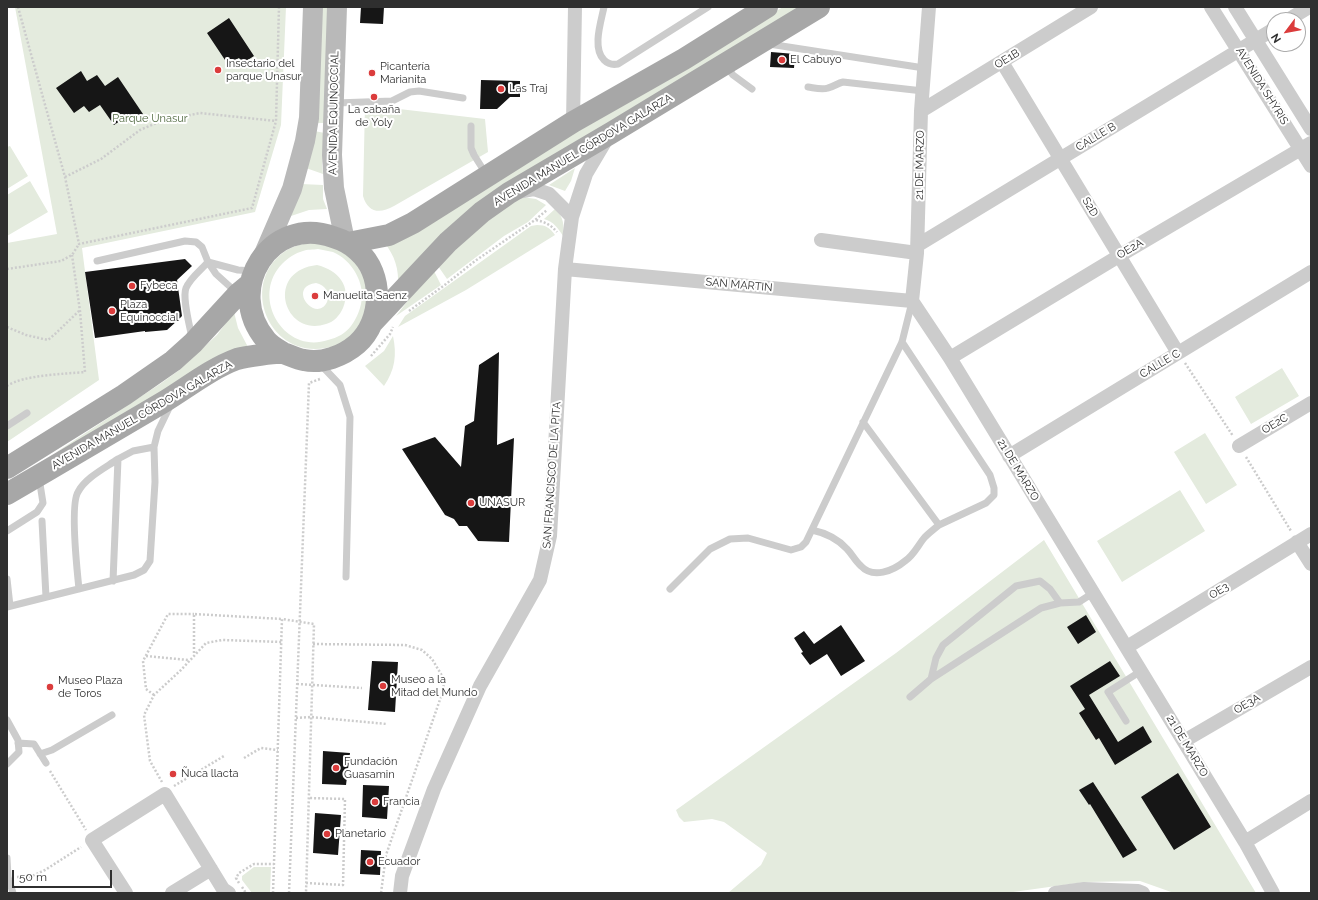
<!DOCTYPE html>
<meta charset="utf-8">
<style>
body{margin:0}
#map{position:relative;width:1318px;height:900px;overflow:hidden;background:#fff;font-family:Raleway,sans-serif}
canvas{display:block}
.frame{position:absolute;inset:0;border:8px solid #2f2f2f;pointer-events:none}
.north{position:absolute;left:1266px;top:12px;width:40px;height:40px;box-sizing:border-box;background:#fff;border:1px solid #acacac;border-radius:50%;rotate:238deg;font-size:11px;font-weight:700;line-height:16px;text-align:center;color:#2f2f2f}
.north::after{content:'';display:block;margin:auto;width:14px;height:18px;background:#db3c3c;clip-path:polygon(50% 0,100% 100%,50% 72%,0 100%)}
.scale{position:absolute;left:12px;top:870px;width:100px;height:18px;box-sizing:border-box;border:2px solid #2f2f2f;border-top:0;padding-left:5px;font-size:12px;line-height:14px;white-space:nowrap;color:#2f2f2f;-webkit-text-stroke:3px #fff;paint-order:stroke}
</style>
<div id="map">
<canvas width="1318" height="900"></canvas>
<div class="frame"></div>
<div class="north">N</div>
<div class="scale">50 m</div>
</div>
<script>
const ctx = document.querySelector('canvas').getContext('2d');
ctx.lineJoin = 'round';
function paint(path, color) { ctx.fillStyle = color; ctx.fill(path, 'evenodd'); }
function trace(path, color, width, dash) { ctx.strokeStyle = color; ctx.lineWidth = width; ctx.lineCap = dash ? 'butt' : 'round'; ctx.setLineDash(dash || []); ctx.stroke(path); }
function label(font, color, halo, rows, align = 'center') {
  ctx.font = font + ' Raleway,sans-serif'; ctx.lineWidth = 4; ctx.setLineDash([]); ctx.textBaseline = 'middle'; ctx.strokeStyle = halo; ctx.fillStyle = color; for (const [text, x, y, turn = 0] of rows) {
    ctx.save(); ctx.translate(x, y); ctx.rotate((+turn || 0) * Math.PI / 180); ctx.textAlign = isNaN(turn) ? turn : align; if (halo) ctx.strokeText(text, 0, 0); ctx.fillText(text, 0, 0); ctx.restore();
  }
}
const green = new Path2D(`
 M 15,7 L 286,7 L 281,125 L 255,212 L 82,248 L 99,380 L 7,442 L 7,243 L 57,234 Z
 M 320,7 L 328,7 L 325,123 L 316,123 Z
 M 783,7 L 806,7 L 632,113 L 398,286 C 399,269 395,256 384,242 L 626,103 Z
 M 365,105 L 485,119 L 488,152 L 394,206 C 380,214 368,213 363,196 Z
 M 314,131 L 325,133 L 322,165 L 323,174 L 306,168 Z
 M 10,146 L 28,176 L 7,189 L 7,147 Z
 M 575,168 L 571,181 L 565,191 L 549,185 Z
 M 30,181 L 48,212 L 7,236 L 7,195 Z
 M 301,184 L 323,185 L 323,199 L 327,209 L 309,210 L 291,216 Z
 M 522,197 L 536,199 L 546,205 L 528,222 L 504,236 L 447,279 L 438,266 L 488,220 Z
 M 555,209 C 564,217 564,225 563,236 C 558,228 554,222 544,219 Z
 M 537,225 C 546,225 550,228 555,235 L 466,290 L 398,327 L 405,316 L 531,226 Z
 M 318,242 C 325,245 348,252 352,256 C 354,259 367,282 368,286 C 369,289 365,314 364,319 C 362,323 357,330 354,334 C 344,344 329,349 315,349 C 265,349 242,282 284,252 C 294,245 306,243 318,242 ZM 318,249 C 323,250 328,251 333,252 C 352,260 366,284 361,304 C 359,313 356,319 351,326 C 346,333 337,338 328,340 C 284,355 250,297 282,264 C 288,258 295,253 303,251 C 307,249 313,250 318,249 Z
 M 317,265 C 338,270 352,286 343,308 C 340,315 334,322 326,324 C 284,338 264,271 317,265 ZM 316,283 C 325,285 331,293 327,302 C 316,324 286,287 316,283 Z
 M 434,271 L 441,285 L 396,316 L 417,289 Z
 M 234,312 L 238,328 L 249,349 L 55,453 L 160,384 L 178,371 L 217,335 Z
 M 393,336 C 397,355 395,370 384,386 L 365,366 L 384,351 Z
 M 1282,368 L 1299,396 L 1251,424 L 1235,397 Z
 M 1205,433 L 1237,485 L 1206,504 L 1174,452 Z
 M 1180,490 L 1205,531 L 1122,582 L 1097,541 Z
 M 1044,540 L 1256,893 L 1174,893 L 1140,881 L 1085,882 L 1006,893 L 728,893 L 761,865 L 767,853 L 724,822 L 712,819 L 684,822 L 679,817 L 676,810 L 896,653 Z
 M 254,867 L 271,867 L 270,893 L 252,893 L 242,880 L 242,876 Z`);
const building = new Path2D(`
 M 361,7 L 384,7 L 383,24 L 360,23 Z
 M 229,18 L 254,56 L 243,63 L 239,58 L 233,61 L 232,59 L 227,63 L 207,33 Z
 M 771,52 L 795,54 L 794,68 L 770,67 Z
 M 81,71 L 87,81 L 97,75 L 105,86 L 118,77 L 143,114 L 130,123 L 126,117 L 114,125 L 100,105 L 89,112 L 84,106 L 74,113 L 56,88 Z
 M 481,80 L 520,81 L 520,97 L 510,97 L 497,109 L 480,109 Z
 M 185,259 L 192,266 L 177,280 L 182,316 L 177,321 L 167,330 L 145,332 L 145,331 L 95,338 L 85,272 Z
 M 499,352 L 497,445 L 514,438 L 509,542 L 478,541 L 467,526 L 459,526 L 454,519 L 445,515 L 402,449 L 435,437 L 461,467 L 465,426 L 474,421 L 479,365 Z
 M 1086,615 L 1096,632 L 1078,644 L 1067,627 Z
 M 841,625 L 865,661 L 841,676 L 827,654 L 810,665 L 801,653 L 803,652 L 794,638 L 804,631 L 814,644 Z
 M 372,661 L 398,662 L 395,712 L 368,710 Z
 M 1110,661 L 1120,676 L 1089,695 L 1118,742 L 1143,726 L 1152,742 L 1115,765 L 1099,738 L 1096,740 L 1079,713 L 1085,709 L 1070,686 Z
 M 323,751 L 350,753 L 346,785 L 322,784 Z
 M 1178,773 L 1211,827 L 1174,850 L 1141,797 Z
 M 1093,782 L 1137,850 L 1123,858 L 1090,804 L 1089,805 L 1079,790 Z
 M 363,785 L 389,786 L 387,819 L 362,817 Z
 M 315,813 L 341,815 L 338,855 L 313,853 Z
 M 361,850 L 381,851 L 380,875 L 360,874 Z`);
const path = new Path2D(`
 M 18,7 L 65,177 L 79,244 L 252,208 L 276,121 L 279,7
 M 65,177 L 101,159 L 140,130 L 161,121 L 200,113 L 276,121
 M 536,220 C 545,222 551,225 557,232
 M 7,269 L 61,261 L 72,255 L 79,244
 M 409,311 L 446,284 L 475,261 L 535,220 L 547,210
 M 7,327 L 26,335 L 48,340 L 55,334 L 79,311
 M 371,356 L 390,334 L 393,327
 M 1185,363 L 1233,436
 M 7,386 C 23,375 64,374 85,372 L 80,311 L 72,255
 M 1246,457 L 1291,531
 M 313,644 L 405,645 L 422,650 L 432,659 L 441,674 L 444,688 L 386,855 L 381,893
 M 194,653 L 194,614 L 282,619
 M 146,656 L 188,660
 M 297,684 L 362,688
 M 154,695 L 146,689 L 143,661 L 168,614 L 194,614
 M 296,718 L 311,717 L 387,724
 M 244,758 L 261,748 L 278,750
 M 50,771 L 86,830
 M 162,782 L 150,761 L 144,715 L 154,695 L 181,670 L 206,643 L 222,640 L 282,642
 M 174,786 L 224,756
 M 17,877 L 30,877 L 45,870 L 81,847
 M 239,883 L 236,878 L 239,873 L 254,864 L 274,864
 M 306,883 L 343,885 L 345,799 L 309,798
 M 242,887 L 246,893
 M 273,893 L 282,619 L 314,624 L 306,893
 M 289,893 L 309,383 L 320,379`);
const lane = new Path2D(`
 M 604,7 C 601,22 592,48 604,60 C 608,64 613,65 618,64 L 708,7
 M 769,44 L 924,68
 M 726,66 L 733,75 L 752,89
 M 808,87 C 815,88 822,90 828,88 C 833,87 838,83 843,82 L 923,91
 M 336,103 L 392,101 L 410,92 L 419,91 L 463,98
 M 471,126 L 471,148 L 474,155 L 486,174
 M 97,261 L 185,241 L 196,242 L 202,247 L 208,262 L 216,274 L 237,293
 M 208,262 L 238,270 L 253,271
 M 192,338 C 190,327 182,298 186,288 C 190,278 201,270 208,262
 M 902,342 L 990,475 L 994,488 L 994,495 L 986,503 L 939,525
 M 321,365 L 340,385 L 350,417 L 346,577
 M 7,426 L 27,413
 M 42,521 L 46,597
 M 812,530 C 826,533 838,539 847,549 C 852,554 855,561 861,566 C 873,579 893,571 905,561 C 914,555 918,545 925,537 C 929,533 934,529 939,525 L 863,422
 M 7,531 L 37,512 L 43,503 L 40,484 L 38,478
 M 7,579 L 10,606
 M 113,581 L 118,459 L 133,451 L 154,447
 M 79,589 C 77,570 70,505 78,492 C 85,478 105,468 118,459
 M 670,589 L 710,549 L 730,539 L 748,538 L 791,550 L 801,547 L 806,542 L 902,342 L 912,302
 M 7,607 L 134,575 L 144,570 L 150,561 L 155,482 L 154,447 L 158,431 L 171,404
 M 931,679 L 936,658 L 943,645 L 1016,586 L 1040,581 L 1050,589 L 1060,603
 M 910,697 L 931,679 L 1041,608 L 1060,603 L 1079,602 L 1093,593
 M 7,720 L 18,740 L 19,752 L 7,764
 M 1126,721 L 1108,692 L 1141,671
 M 18,743 L 34,744 L 46,763
 M 40,754 L 52,750 L 112,715
 M 7,858 L 8,877 L 13,893`);
const street = new Path2D(`
 M 929,7 L 921,111 L 917,253 L 912,301 L 950,358 L 1245,842 L 1273,893
 M 1211,7 L 1311,166
 M 1235,7 L 1311,129
 M 1288,20 L 1309,7
 M 1002,62 L 1178,353
 M 921,111 L 1091,7
 M 573,122 L 575,7
 M 517,192 L 534,189 L 549,194 L 572,217
 M 821,240 L 917,253
 M 918,245 L 1274,29
 M 565,269 L 912,301
 M 950,358 L 1119,256 L 1311,143
 M 1239,446 L 1311,403
 M 1009,456 L 1311,272
 M 1297,542 L 1311,564
 M 1127,647 L 1311,534
 M 1184,741 L 1311,667
 M 1245,842 L 1311,801
 M 126,893 L 92,840 L 165,794 L 223,889 L 229,893
 M 172,893 L 211,869
 M 400,893 L 402,876 L 434,789 L 480,686 L 540,580 L 550,536 L 565,269 L 572,217 L 586,174 L 608,137
 M 1055,893 L 1084,889 L 1138,891 L 1143,893`);
const secondary = new Path2D(`
 M 337,7 L 332,155 L 334,188 L 345,241
 M 263,256 L 292,189 L 305,141 L 309,118 L 313,7`);
const primary = new Path2D(`
 M 348,243 L 389,235 L 413,223 L 573,122 L 684,59 L 767,7
 M 372,323 L 448,242 L 482,212 L 509,193 L 611,133 L 819,7
 M 7,468 L 124,395 L 173,361 L 193,343 L 238,294 L 250,284
 M 7,494 C 59,464 111,433 162,403 C 187,388 210,369 237,359 C 245,357 276,352 283,353 C 290,355 296,359 304,360 C 322,364 343,356 357,344 C 383,321 384,274 358,251 C 351,244 343,240 333,237 C 271,214 223,289 266,340 C 270,345 277,349 283,353`);
const markers = [
 [782,60,4,"#db3c3c"],
 [218,70,4,"#db3c3c"],
 [372,73,4,"#db3c3c"],
 [501,89,4,"#db3c3c"],
 [374,97,4,"#db3c3c"],
 [132,286,4,"#db3c3c"],
 [315,296,4,"#db3c3c"],
 [112,311,4,"#db3c3c"],
 [471,503,4,"#db3c3c"],
 [383,686,4,"#db3c3c"],
 [50,687,4,"#db3c3c"],
 [336,768,4,"#db3c3c"],
 [173,774,4,"#db3c3c"],
 [375,802,4,"#db3c3c"],
 [327,834,4,"#db3c3c"],
 [370,862,4,"#db3c3c"]
];
const streetNames = [
 ["OE1B",1007,59,-31],
 ["AVENIDA SHYRIS",1262,86,58],
 ["AVENIDA EQUINOCCIAL",334,113,-89],
 ["CALLE B",1096,137,-31],
 ["AVENIDA MANUEL CÓRDOVA GALARZA",583,150,-31],
 ["21 DE MARZO",920,165,-89],
 ["S2D",1090,207,59],
 ["OE2A",1130,249,-30],
 ["SAN MARTIN",739,285,5],
 ["CALLE C",1160,364,-31],
 ["AVENIDA MANUEL CÓRDOVA GALARZA",142,415,-30],
 ["OE2C",1275,424,-31],
 ["21 DE MARZO",1018,470,59],
 ["SAN FRANCISCO DE LA PITA",552,475,-86],
 ["OE3",1219,591,-32],
 ["OE3A",1247,704,-30],
 ["21 DE MARZO",1187,746,59]
];
const poiNames = [
 ["El Cabuyo",790,60],
 ["Insectario del",226,64],
 ["parque Unasur",226,77],
 ["Picantería",380,67],
 ["Marianita",380,80],
 ["Las Traj",509,89],
 ["La cabaña",374,110,"center"],
 ["de Yoly",374,123,"center"],
 ["Fybeca",140,286],
 ["Manuelita Saenz",323,296],
 ["Plaza",120,305],
 ["Equinoccial",120,318],
 ["UNASUR",479,503],
 ["Museo a la",391,680],
 ["Mitad del Mundo",391,693],
 ["Museo Plaza",58,681],
 ["de Toros",58,694],
 ["Fundación",344,762],
 ["Guasamin",344,775],
 ["Ñuca llacta",181,774],
 ["Francia",383,802],
 ["Planetario",335,834],
 ["Ecuador",378,862]
];
const parkNames = [
 ["Parque Unasur",150,119]
];
paint(green, '#e4ebde');
paint(building, '#161616');
trace(path, '#ccc', 2.5, [2, 2]);
trace(lane, '#ccc', 7);
trace(street, '#ccc', 14);
trace(secondary, '#b9b9b9', 20);
trace(primary, '#a7a7a7', 22);
for (const [x, y, r, color] of markers) { const dot = new Path2D(); dot.arc(x, y, r, 0, 2 * Math.PI); ctx.fillStyle = color; ctx.fill(dot); trace(dot, '#fff', 1.5); }
label('11px', '#2f2f2f', '#fff', streetNames);
label('11px', '#2f2f2f', '#fff', poiNames, 'left');
label('11px', '#4f683f', '#fff', parkNames);
</script>
